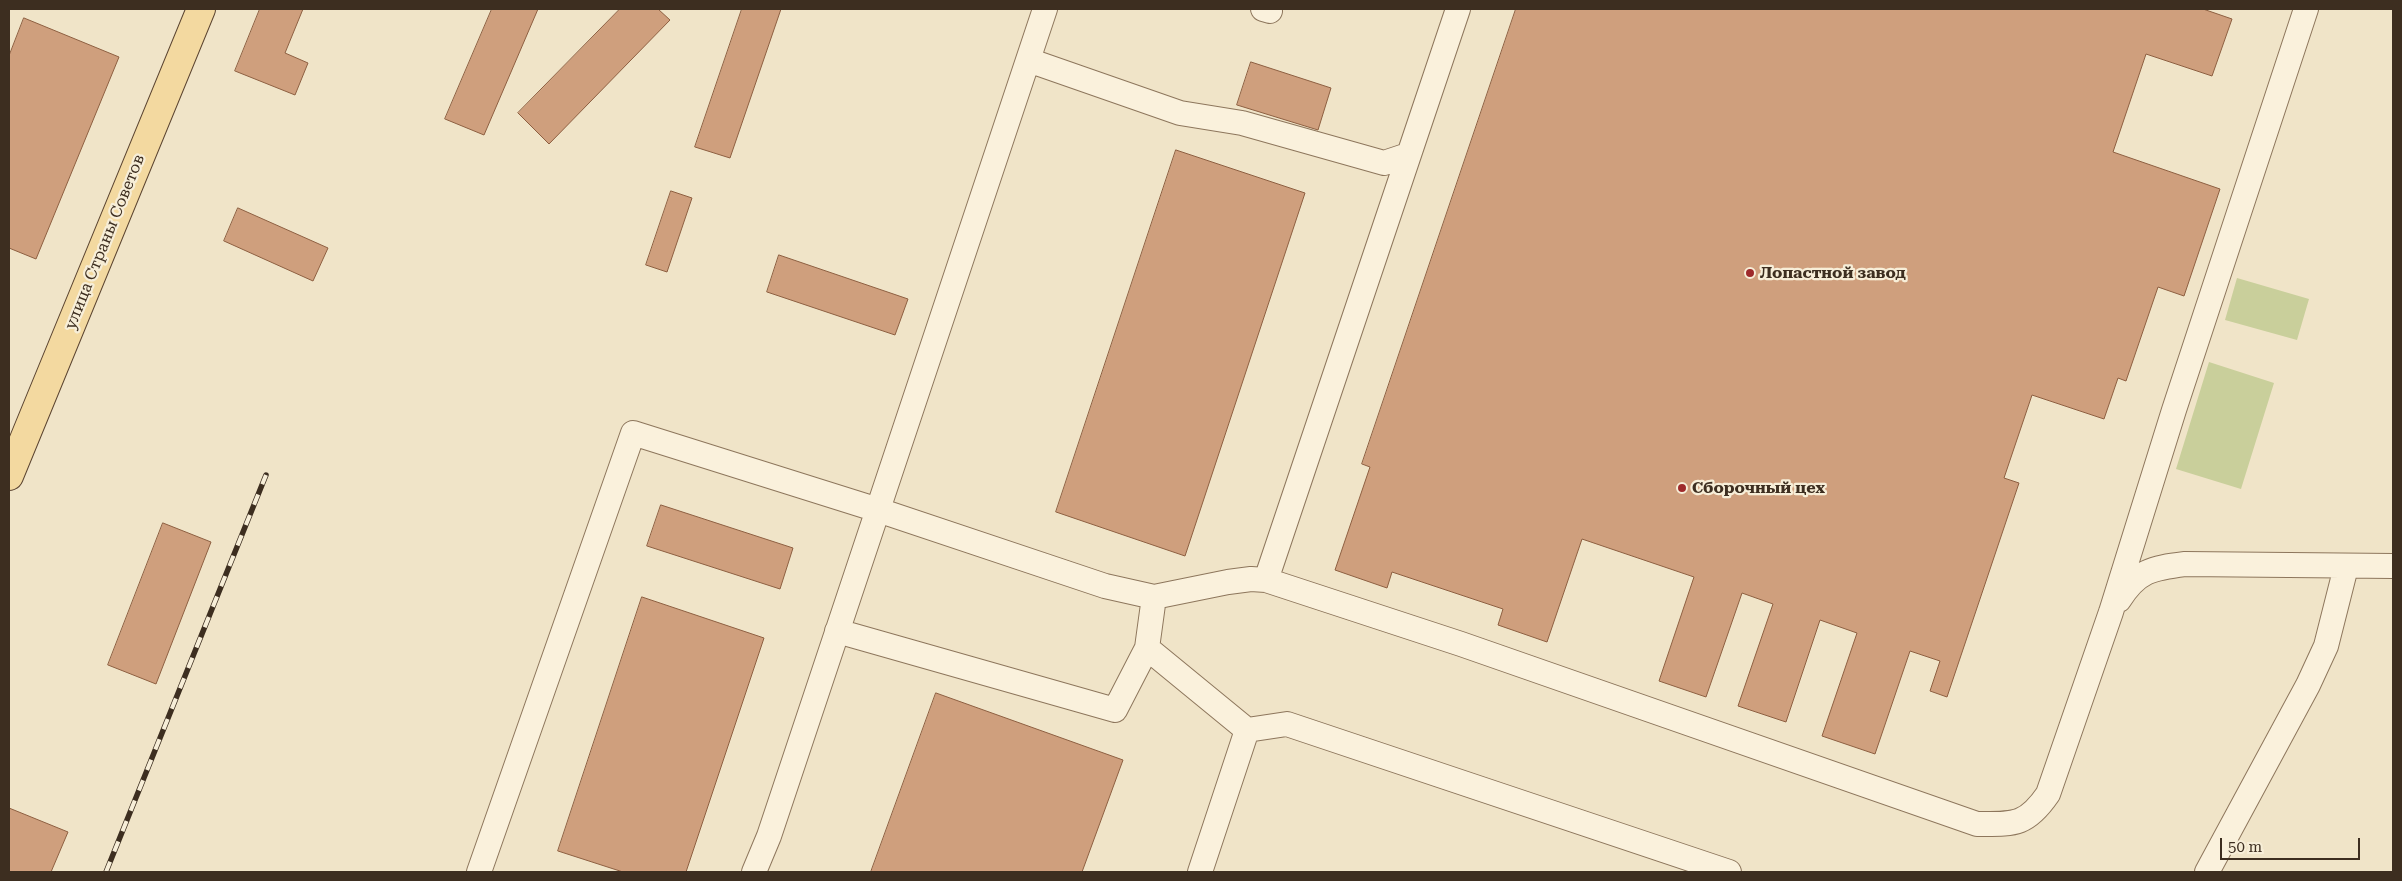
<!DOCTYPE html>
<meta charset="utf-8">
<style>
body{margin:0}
#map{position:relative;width:2402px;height:881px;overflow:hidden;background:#f0e4c8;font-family:"Roboto Serif",serif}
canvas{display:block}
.frame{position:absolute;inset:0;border:10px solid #3d2e20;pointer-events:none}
.scale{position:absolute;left:2220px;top:838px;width:140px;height:22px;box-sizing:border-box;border:2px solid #3d2e20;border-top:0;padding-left:6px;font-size:15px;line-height:18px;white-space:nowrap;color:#3d2e20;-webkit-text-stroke:4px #f7eed8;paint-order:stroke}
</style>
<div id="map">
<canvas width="2402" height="881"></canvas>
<div class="frame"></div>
<div class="scale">50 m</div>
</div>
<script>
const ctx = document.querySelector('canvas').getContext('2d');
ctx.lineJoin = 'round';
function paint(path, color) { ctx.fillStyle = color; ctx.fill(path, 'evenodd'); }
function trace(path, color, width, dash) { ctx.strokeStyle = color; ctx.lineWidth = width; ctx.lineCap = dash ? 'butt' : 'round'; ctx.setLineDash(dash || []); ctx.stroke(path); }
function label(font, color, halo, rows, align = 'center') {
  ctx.font = font + ' "Roboto Serif",serif'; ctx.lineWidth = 4.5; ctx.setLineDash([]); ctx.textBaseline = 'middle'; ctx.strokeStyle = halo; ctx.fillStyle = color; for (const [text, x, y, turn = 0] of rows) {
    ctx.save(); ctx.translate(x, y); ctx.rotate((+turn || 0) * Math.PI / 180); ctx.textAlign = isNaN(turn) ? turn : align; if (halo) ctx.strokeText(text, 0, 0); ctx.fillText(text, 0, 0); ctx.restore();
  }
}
const green = new Path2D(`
 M 2237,278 L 2309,299 L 2297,340 L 2225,320 Z
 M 2209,362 L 2274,383 L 2241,489 L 2176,469 Z`);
const building = new Path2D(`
 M 260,9 L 303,9 L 285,53 L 308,63 L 295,95 L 235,71 Z
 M 492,9 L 538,9 L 484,135 L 445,119 Z
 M 620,9 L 658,9 L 670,20 L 549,144 L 518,113 Z
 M 742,9 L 781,9 L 730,158 L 695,147 Z
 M 1516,9 L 2203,9 L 2232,19 L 2212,76 L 2146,54 L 2113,152 L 2220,189 L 2184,296 L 2158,287 L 2126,381 L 2118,378 L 2104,419 L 2032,395 L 2004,478 L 2019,483 L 1947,697 L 1930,691 L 1940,661 L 1910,651 L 1875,754 L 1822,736 L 1857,633 L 1820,620 L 1786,722 L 1738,706 L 1773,604 L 1742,593 L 1706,697 L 1659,681 L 1694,577 L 1582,539 L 1547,642 L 1498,625 L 1503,609 L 1392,572 L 1387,588 L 1335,570 L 1370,467 L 1362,464 Z
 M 24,18 L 119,57 L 36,259 L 9,248 L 9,56 Z
 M 1251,62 L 1331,88 L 1318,130 L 1237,105 Z
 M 1176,150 L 1305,193 L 1185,556 L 1056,512 Z
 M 671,191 L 692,198 L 667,272 L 646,265 Z
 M 238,208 L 328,248 L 313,281 L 224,241 Z
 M 779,255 L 908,299 L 895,335 L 767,292 Z
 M 661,505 L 793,548 L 780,589 L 647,546 Z
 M 163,523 L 211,542 L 156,684 L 108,665 Z
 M 642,597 L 764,638 L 686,872 L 623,872 L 558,851 Z
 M 936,693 L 1123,760 L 1082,872 L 871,872 Z
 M 9,808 L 68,832 L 51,872 L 9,872 Z`);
const minor = new Path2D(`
 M 1263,9 L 1270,11
 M 1028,60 L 1180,113 L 1242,123 L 1384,163 L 1408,155
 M 1266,580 L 1458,9
 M 1154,597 L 1147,648 L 1247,730 L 1287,724 L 1729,872
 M 2119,600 C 2137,571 2152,568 2185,564 L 2393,566
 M 837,631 L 1115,710 L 1147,648
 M 479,872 L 633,433 L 878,510 L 1105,586 L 1154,597 L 1228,582 L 1251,579 L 1266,580 L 1461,644 L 1977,824 C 2014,824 2026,826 2048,794 L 2111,612 L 2174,410 L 2306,9
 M 754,872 L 769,836 L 1045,9
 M 1200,872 L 1247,730
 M 2207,872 L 2308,685 L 2326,646 L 2346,567`);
const major = new Path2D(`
 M 9,476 L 201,9`);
const rail = new Path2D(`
 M 106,872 L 266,475`);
const markers = [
 [1750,273,5,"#9e2a2b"],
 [1682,488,5,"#9e2a2b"]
];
const streetNames = [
 ["улица Страны Советов",105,242,-68]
];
const poiNames = [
 ["Лопастной завод",1760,273],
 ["Сборочный цех",1692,488]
];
paint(green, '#c9cf9b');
paint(building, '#cf9f7d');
trace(building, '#8d5f41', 1);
trace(minor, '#8d765c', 26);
trace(major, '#5b4430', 30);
trace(minor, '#faf1dc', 24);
trace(major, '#f3d9a0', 28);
trace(rail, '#3d2e20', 5.5);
trace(rail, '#f7eed8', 4, [11]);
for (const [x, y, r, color] of markers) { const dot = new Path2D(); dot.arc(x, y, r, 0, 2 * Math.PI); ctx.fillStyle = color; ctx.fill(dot); trace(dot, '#f7eed8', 2); }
label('16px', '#3d2e20', '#f7eed8', streetNames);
label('bold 16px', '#3d2e20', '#f7eed8', poiNames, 'left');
</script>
